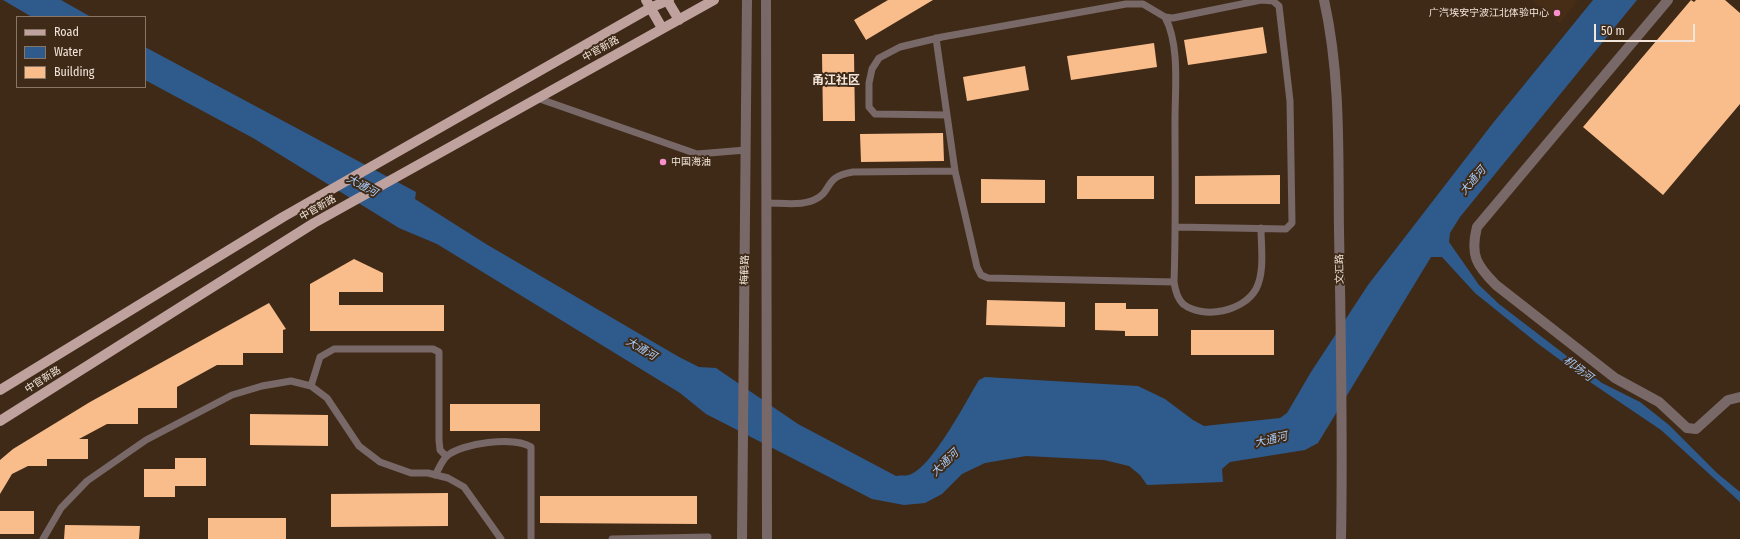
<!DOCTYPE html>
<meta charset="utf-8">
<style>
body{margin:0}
#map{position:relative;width:1740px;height:539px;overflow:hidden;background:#3f2a18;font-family:"Fira Sans Condensed",sans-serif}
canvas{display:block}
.legend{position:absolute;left:16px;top:16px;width:130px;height:72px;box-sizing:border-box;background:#3f2a18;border:1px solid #877566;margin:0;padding:5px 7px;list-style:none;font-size:12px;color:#f3e5da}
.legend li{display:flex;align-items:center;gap:8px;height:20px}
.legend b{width:20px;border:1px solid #877566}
.scale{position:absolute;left:1594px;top:24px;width:101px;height:18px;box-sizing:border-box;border:2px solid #f3e5da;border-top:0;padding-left:5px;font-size:12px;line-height:14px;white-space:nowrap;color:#f3e5da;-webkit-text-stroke:3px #3f2a18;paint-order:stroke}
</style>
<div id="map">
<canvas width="1740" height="539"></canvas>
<ul class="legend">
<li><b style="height:5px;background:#bfa19e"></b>Road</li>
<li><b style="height:11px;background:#2f5a8c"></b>Water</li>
<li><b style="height:11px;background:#f9bc8b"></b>Building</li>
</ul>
<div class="scale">50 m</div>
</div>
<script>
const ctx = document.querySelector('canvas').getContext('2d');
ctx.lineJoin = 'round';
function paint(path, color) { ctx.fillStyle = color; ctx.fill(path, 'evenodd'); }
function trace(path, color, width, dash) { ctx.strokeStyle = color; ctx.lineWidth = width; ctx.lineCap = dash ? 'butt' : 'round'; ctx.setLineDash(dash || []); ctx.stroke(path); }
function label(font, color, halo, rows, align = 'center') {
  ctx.font = font + ' "Fira Sans Condensed","Noto Sans SC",sans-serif'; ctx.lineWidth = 4; ctx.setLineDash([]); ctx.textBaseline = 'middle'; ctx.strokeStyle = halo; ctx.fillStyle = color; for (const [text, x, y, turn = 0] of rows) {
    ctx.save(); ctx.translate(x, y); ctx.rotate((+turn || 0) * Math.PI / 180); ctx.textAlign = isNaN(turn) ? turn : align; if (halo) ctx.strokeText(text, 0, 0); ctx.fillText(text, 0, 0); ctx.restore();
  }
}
const built = new Path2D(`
 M 1531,0 L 1578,0 L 1560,23 Z`);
const water = new Path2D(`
 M 3,0 L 61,0 L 91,17 L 32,17 Z
 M 1593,0 L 1637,0 L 1460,217 L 1450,233 L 1449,242 L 1479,285 L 1499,304 L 1602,383 L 1640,402 L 1669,425 L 1717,473 L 1740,492 L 1740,502 L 1661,430 L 1590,382 L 1537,343 L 1475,293 L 1442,257 L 1431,257 L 1318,443 L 1305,450 L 1230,462 L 1222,469 L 1223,482 L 1147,485 L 1140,475 L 1129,466 L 1104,460 L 1026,456 L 985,463 L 962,474 L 942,494 L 925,503 L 904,505 L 872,499 L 706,414 L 680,393 L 437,244 L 399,228 L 253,138 L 145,80 L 145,47 L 416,192 L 415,199 L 486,244 L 679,357 L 699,367 L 716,368 L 798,424 L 896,476 C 900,475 905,476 909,475 C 932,468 966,401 979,380 L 985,377 L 1138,386 L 1165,399 L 1193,420 L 1204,426 L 1280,418 L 1287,413 L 1311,372 L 1368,285 L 1493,123 Z`);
const building = new Path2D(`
 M 888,0 L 933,0 L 866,40 L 854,20 Z
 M 1691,0 L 1694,2 L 1696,0 L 1725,0 L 1740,13 L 1740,104 L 1663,195 L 1583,127 Z
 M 1263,27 L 1267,53 L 1188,65 L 1184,40 Z
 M 1154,43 L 1157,67 L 1071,80 L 1067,56 Z
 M 822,54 L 854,54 L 855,121 L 823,121 Z
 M 1025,66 L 1029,90 L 967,101 L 963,77 Z
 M 943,133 L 944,161 L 861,162 L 860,134 Z
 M 1280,175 L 1280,204 L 1195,204 L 1195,176 Z
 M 1077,176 L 1154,176 L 1154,199 L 1077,199 Z
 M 981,179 L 1045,180 L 1045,203 L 981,203 Z
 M 354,259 L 383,273 L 383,292 L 339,292 L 339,305 L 444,305 L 444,331 L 310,331 L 310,284 Z
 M 987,300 L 1065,302 L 1065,327 L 986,325 Z
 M 269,303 L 286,329 L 283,330 L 283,353 L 243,353 L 243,365 L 217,365 L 177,387 L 177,408 L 138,408 L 138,424 L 107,424 L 79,439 L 88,439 L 88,459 L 47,459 L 47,466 L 28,466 L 12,474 L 0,494 L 0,460 L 13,449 L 90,402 Z
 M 1095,303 L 1126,303 L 1126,309 L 1158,309 L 1158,336 L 1125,336 L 1125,331 L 1095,330 Z
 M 1191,330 L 1274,330 L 1274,355 L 1191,355 Z
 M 450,404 L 540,404 L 540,431 L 450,431 Z
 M 250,414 L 328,415 L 328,446 L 250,445 Z
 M 175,458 L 206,458 L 206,486 L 175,486 L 175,497 L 144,497 L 144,469 L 175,469 Z
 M 448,493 L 448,526 L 331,527 L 331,494 Z
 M 540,496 L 697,496 L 697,524 L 540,523 Z
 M 0,511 L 34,511 L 34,534 L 0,534 Z
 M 208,518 L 286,518 L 286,539 L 208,539 Z
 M 65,525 L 140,526 L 139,539 L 64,539 Z`);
const service = new Path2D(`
 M 1165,17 C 1180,45 1175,89 1175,120 C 1175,174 1176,228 1174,282 C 1175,289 1178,299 1183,304 C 1204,320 1244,311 1256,289 C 1265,272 1261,247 1261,228
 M 936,38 L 955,171 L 977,267 L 981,275 L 988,278 L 1174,282
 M 537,98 L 697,154 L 746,150
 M 947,115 L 875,114 L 869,107 L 869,83 L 872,69 L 879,58 L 900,47 L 942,37 L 1126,4 L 1143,4 L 1165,17 L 1173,18 L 1261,0
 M 767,203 C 781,203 800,206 814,200 C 834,191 822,177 853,172 L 955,171
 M 1176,227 L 1286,229 L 1292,223 L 1290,101 L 1279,6 L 1273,1 L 1262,0
 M 311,386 L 320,357 L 334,349 L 433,349 L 439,352 L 439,440 L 440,450 L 446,456
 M 435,475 C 439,469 442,460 447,456 C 461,443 515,436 531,447 L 531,539
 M 43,539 L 61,508 L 87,481 L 146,440 L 232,395 L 262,386 L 291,381 L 311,386 L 327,398 L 359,446 L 380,462 L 411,473 L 428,473 L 448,478 L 464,487 L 501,539
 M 612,539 L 708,537`);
const minor = new Path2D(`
 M 1324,0 C 1341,75 1338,155 1339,231 C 1341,334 1343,436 1341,539
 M 1668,0 L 1477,227 C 1470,255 1476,265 1496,285 L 1615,378 L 1659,402 L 1687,428 L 1696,429 L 1728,400 L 1740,397`);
const tertiary = new Path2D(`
 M 766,0 L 767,539
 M 742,539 L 747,0`);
const primary = new Path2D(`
 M 646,0 L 662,28
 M 667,0 L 679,20
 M 0,390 L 283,217 L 650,8 L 669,0
 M 0,421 L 314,223 L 714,0`);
const markers = [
 [1557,13,4,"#f890cc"],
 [663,162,4,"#f890cc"]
];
const poiNames = [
 ["广汽埃安宁波江北体验中心",1549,13],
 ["中国海油",671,162,"left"]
];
const streetNames = [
 ["中官新路",601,49,-29],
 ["中官新路",318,208,-30],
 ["文汇路",1340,269,-91],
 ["梅鹤路",745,270,-89],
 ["中官新路",43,380,-32]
];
const waterNames = [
 ["大通河",1473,181,-50],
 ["大通河",362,186,29],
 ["大通河",641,349,31],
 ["机场河",1578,369,37],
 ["大通河",1271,440,-13],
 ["大通河",945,463,-44]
];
const quarterNames = [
 ["甬江社区",836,81]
];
paint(built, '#482d16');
paint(water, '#2f5a8c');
paint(building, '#f9bc8b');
trace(service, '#786867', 7);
trace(minor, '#786867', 10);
trace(tertiary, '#786867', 10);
trace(primary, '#bfa19e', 10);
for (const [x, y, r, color] of markers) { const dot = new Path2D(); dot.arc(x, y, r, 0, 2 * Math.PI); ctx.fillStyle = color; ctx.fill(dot); trace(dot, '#3f2a18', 1.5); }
label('10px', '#f3e5da', '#3f2a18', poiNames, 'right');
label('10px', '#f3e5da', '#3f2a18', streetNames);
label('italic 11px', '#a8cdfa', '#3f2a18', waterNames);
label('bold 12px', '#f3e5da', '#3f2a18', quarterNames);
</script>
